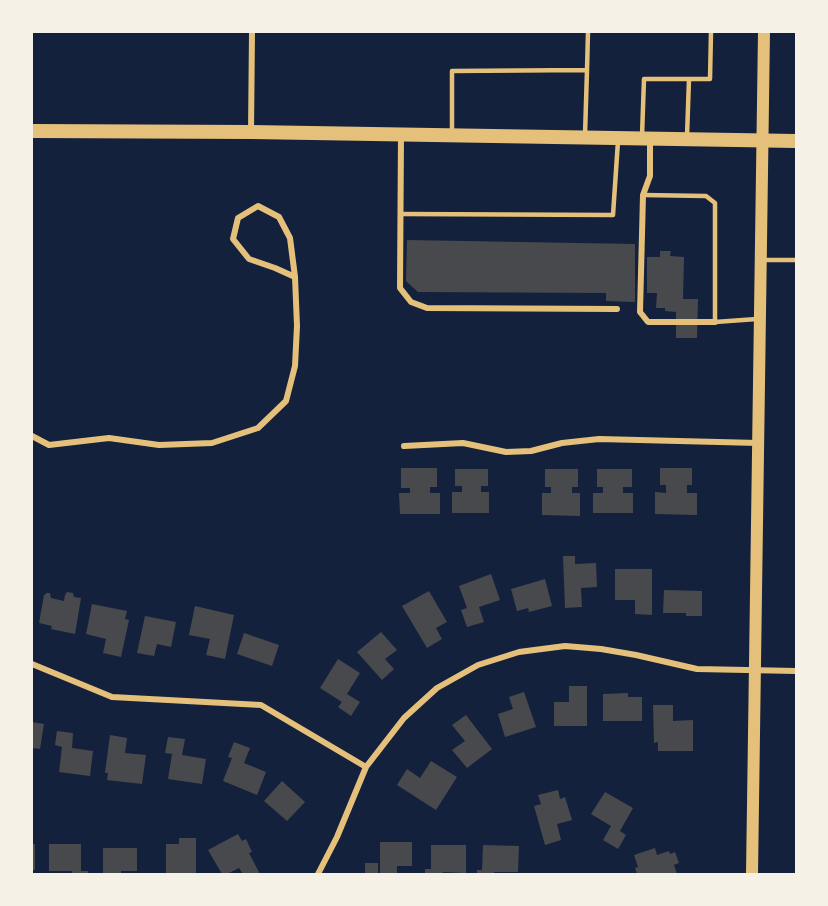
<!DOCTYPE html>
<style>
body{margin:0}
#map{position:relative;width:828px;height:906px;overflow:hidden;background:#14213d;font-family:Signika,sans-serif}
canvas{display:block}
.frame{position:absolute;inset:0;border:33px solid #f6f1e7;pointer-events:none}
</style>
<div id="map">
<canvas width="828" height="906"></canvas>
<div class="frame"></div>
</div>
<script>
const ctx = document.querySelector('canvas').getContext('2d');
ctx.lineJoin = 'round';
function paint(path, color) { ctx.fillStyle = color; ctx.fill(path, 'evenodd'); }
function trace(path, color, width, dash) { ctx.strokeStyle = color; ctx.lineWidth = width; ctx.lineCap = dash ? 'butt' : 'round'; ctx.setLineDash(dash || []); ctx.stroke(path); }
const building = new Path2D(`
 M 407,240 L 635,244 L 635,302 L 606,301 L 606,293 L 418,292 L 406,281 Z
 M 660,251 L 671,251 L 670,256 L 684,257 L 683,299 L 698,299 L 697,338 L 676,338 L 676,312 L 665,311 L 665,308 L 656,308 L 657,293 L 647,293 L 647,257 L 660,257 Z
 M 401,468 L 437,468 L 437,487 L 430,487 L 430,493 L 440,493 L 440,514 L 400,514 L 399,493 L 410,493 L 410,488 L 401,488 Z
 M 660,468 L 692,468 L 692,485 L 687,485 L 687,493 L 697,493 L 697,515 L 655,514 L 655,492 L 666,493 L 666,485 L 660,485 Z
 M 455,469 L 488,469 L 488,486 L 481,486 L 481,492 L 489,492 L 489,513 L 452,513 L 452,492 L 462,492 L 462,486 L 455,486 Z
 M 545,469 L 578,469 L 578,487 L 572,487 L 572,493 L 580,493 L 580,516 L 542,515 L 542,493 L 551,493 L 551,487 L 545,487 Z
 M 597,469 L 632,469 L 632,487 L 623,487 L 623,493 L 633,493 L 633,513 L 593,513 L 593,493 L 603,493 L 603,487 L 597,487 Z
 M 563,556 L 575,556 L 575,564 L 596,563 L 597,587 L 581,588 L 582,607 L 565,608 Z
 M 615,569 L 652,569 L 652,615 L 635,614 L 635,600 L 615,600 Z
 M 491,574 L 500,600 L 479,607 L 484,622 L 467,627 L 461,610 L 467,608 L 459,586 Z
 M 545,579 L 552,606 L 529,612 L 528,608 L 517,611 L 511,589 Z
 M 664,590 L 702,591 L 702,616 L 686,616 L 686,613 L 663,613 Z
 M 429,591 L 447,622 L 436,628 L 442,639 L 427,648 L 402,606 Z
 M 67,592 L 73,593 L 74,597 L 81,598 L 75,634 L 51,629 L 52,626 L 39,623 L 44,595 L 47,593 L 50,593 L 51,598 L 64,601 L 65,595 Z
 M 92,604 L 127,611 L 125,619 L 129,620 L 121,657 L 103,653 L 106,639 L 86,634 Z
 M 195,606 L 234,615 L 225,659 L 206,655 L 210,639 L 189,635 Z
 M 145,616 L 176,622 L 171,647 L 157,644 L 154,656 L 137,653 Z
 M 381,632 L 397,650 L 385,659 L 394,669 L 382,680 L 357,652 Z
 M 244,633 L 279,645 L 272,666 L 237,654 Z
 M 338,659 L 360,673 L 347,694 L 360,702 L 351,716 L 338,707 L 342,702 L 320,688 Z
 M 569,686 L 587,686 L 587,726 L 554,726 L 554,702 L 569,702 Z
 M 524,692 L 536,727 L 505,737 L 498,714 L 513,709 L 509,697 Z
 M 628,693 L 628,697 L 642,697 L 642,721 L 603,721 L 603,694 Z
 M 653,705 L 673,705 L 673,721 L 693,720 L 693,751 L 658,751 L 658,742 L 654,743 Z
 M 466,715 L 492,749 L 467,768 L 452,750 L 465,741 L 452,725 Z
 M 32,722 L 44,724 L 40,749 L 32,748 Z
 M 57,731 L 73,733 L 72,748 L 93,751 L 90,776 L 59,772 L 62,747 L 55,745 Z
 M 110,735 L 127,738 L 125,753 L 146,755 L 142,784 L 107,780 L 108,773 L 105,773 Z
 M 168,737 L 185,739 L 182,755 L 206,759 L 202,784 L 168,779 L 172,754 L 165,753 Z
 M 234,742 L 250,748 L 244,763 L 266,772 L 257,795 L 223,781 L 232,758 L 228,757 Z
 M 431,761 L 457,777 L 436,810 L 397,785 L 407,769 L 420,778 Z
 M 282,781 L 305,802 L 287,821 L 264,801 Z
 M 558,790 L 560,799 L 565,797 L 572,820 L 557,824 L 561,840 L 545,845 L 534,806 L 541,804 L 538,795 Z
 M 605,792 L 633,808 L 620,831 L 626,835 L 618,849 L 603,840 L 611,826 L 591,814 Z
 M 238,834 L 242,841 L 246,839 L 252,852 L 249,853 L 260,874 L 243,874 L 239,868 L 227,874 L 222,874 L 208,850 Z
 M 179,838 L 196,838 L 196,874 L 166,874 L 166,844 L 179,844 Z
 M 380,842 L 412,842 L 412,866 L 397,866 L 397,874 L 380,874 Z
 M 32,844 L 35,844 L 35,870 L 32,870 Z
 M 49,844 L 81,844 L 81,871 L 88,871 L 88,874 L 72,874 L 72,871 L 49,871 Z
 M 431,845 L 466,845 L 466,873 L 443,872 L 443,874 L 425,874 L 425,869 L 431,869 Z
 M 483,845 L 519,846 L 518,872 L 494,872 L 494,874 L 477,874 L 477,870 L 482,870 Z
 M 103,848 L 137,848 L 137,871 L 121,871 L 121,874 L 103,874 Z
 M 655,848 L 657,855 L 669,851 L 670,854 L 675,852 L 679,863 L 674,865 L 677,874 L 637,874 L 635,868 L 638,867 L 634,855 Z
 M 365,863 L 378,863 L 378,874 L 365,874 Z`);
const service = new Path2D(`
 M 587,70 L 588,32
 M 452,133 L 452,71 L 587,70 L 585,135
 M 642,136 L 644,79 L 710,79 L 711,32
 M 687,136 L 689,79
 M 643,195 L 706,196 L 715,203 L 715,322 L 757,319
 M 401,214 L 613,215 L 618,141
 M 761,260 L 796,260`);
const minor = new Path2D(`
 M 251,132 L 252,32
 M 401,135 L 400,288 L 411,302 L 427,308 L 617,309
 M 650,139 L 650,176 L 643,195 L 640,312 L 648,322 L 715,322
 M 32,436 L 49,445 L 109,438 L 159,445 L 212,443 L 258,428 L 286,401 L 295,366 L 297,326 L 295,277 L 290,238 L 279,217 L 258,206 L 238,218 L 233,239 L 249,259 L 275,268 L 295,277
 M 404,446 L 463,443 L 506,452 L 531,451 L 562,443 L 599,439 L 758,443
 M 32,664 L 112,697 L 261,705 L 366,767
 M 318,874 L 337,837 L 366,767 L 404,718 L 437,688 L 478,665 L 519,652 L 565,646 L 601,649 L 636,655 L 697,669 L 796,671`);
const secondary = new Path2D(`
 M 752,874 L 764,32`);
const primary = new Path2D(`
 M 32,131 L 251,132 L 796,141`);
paint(building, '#48494c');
trace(service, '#e5c07b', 4.5);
trace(minor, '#e5c07b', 6);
trace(secondary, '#e5c07b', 12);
trace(primary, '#e5c07b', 14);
</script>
